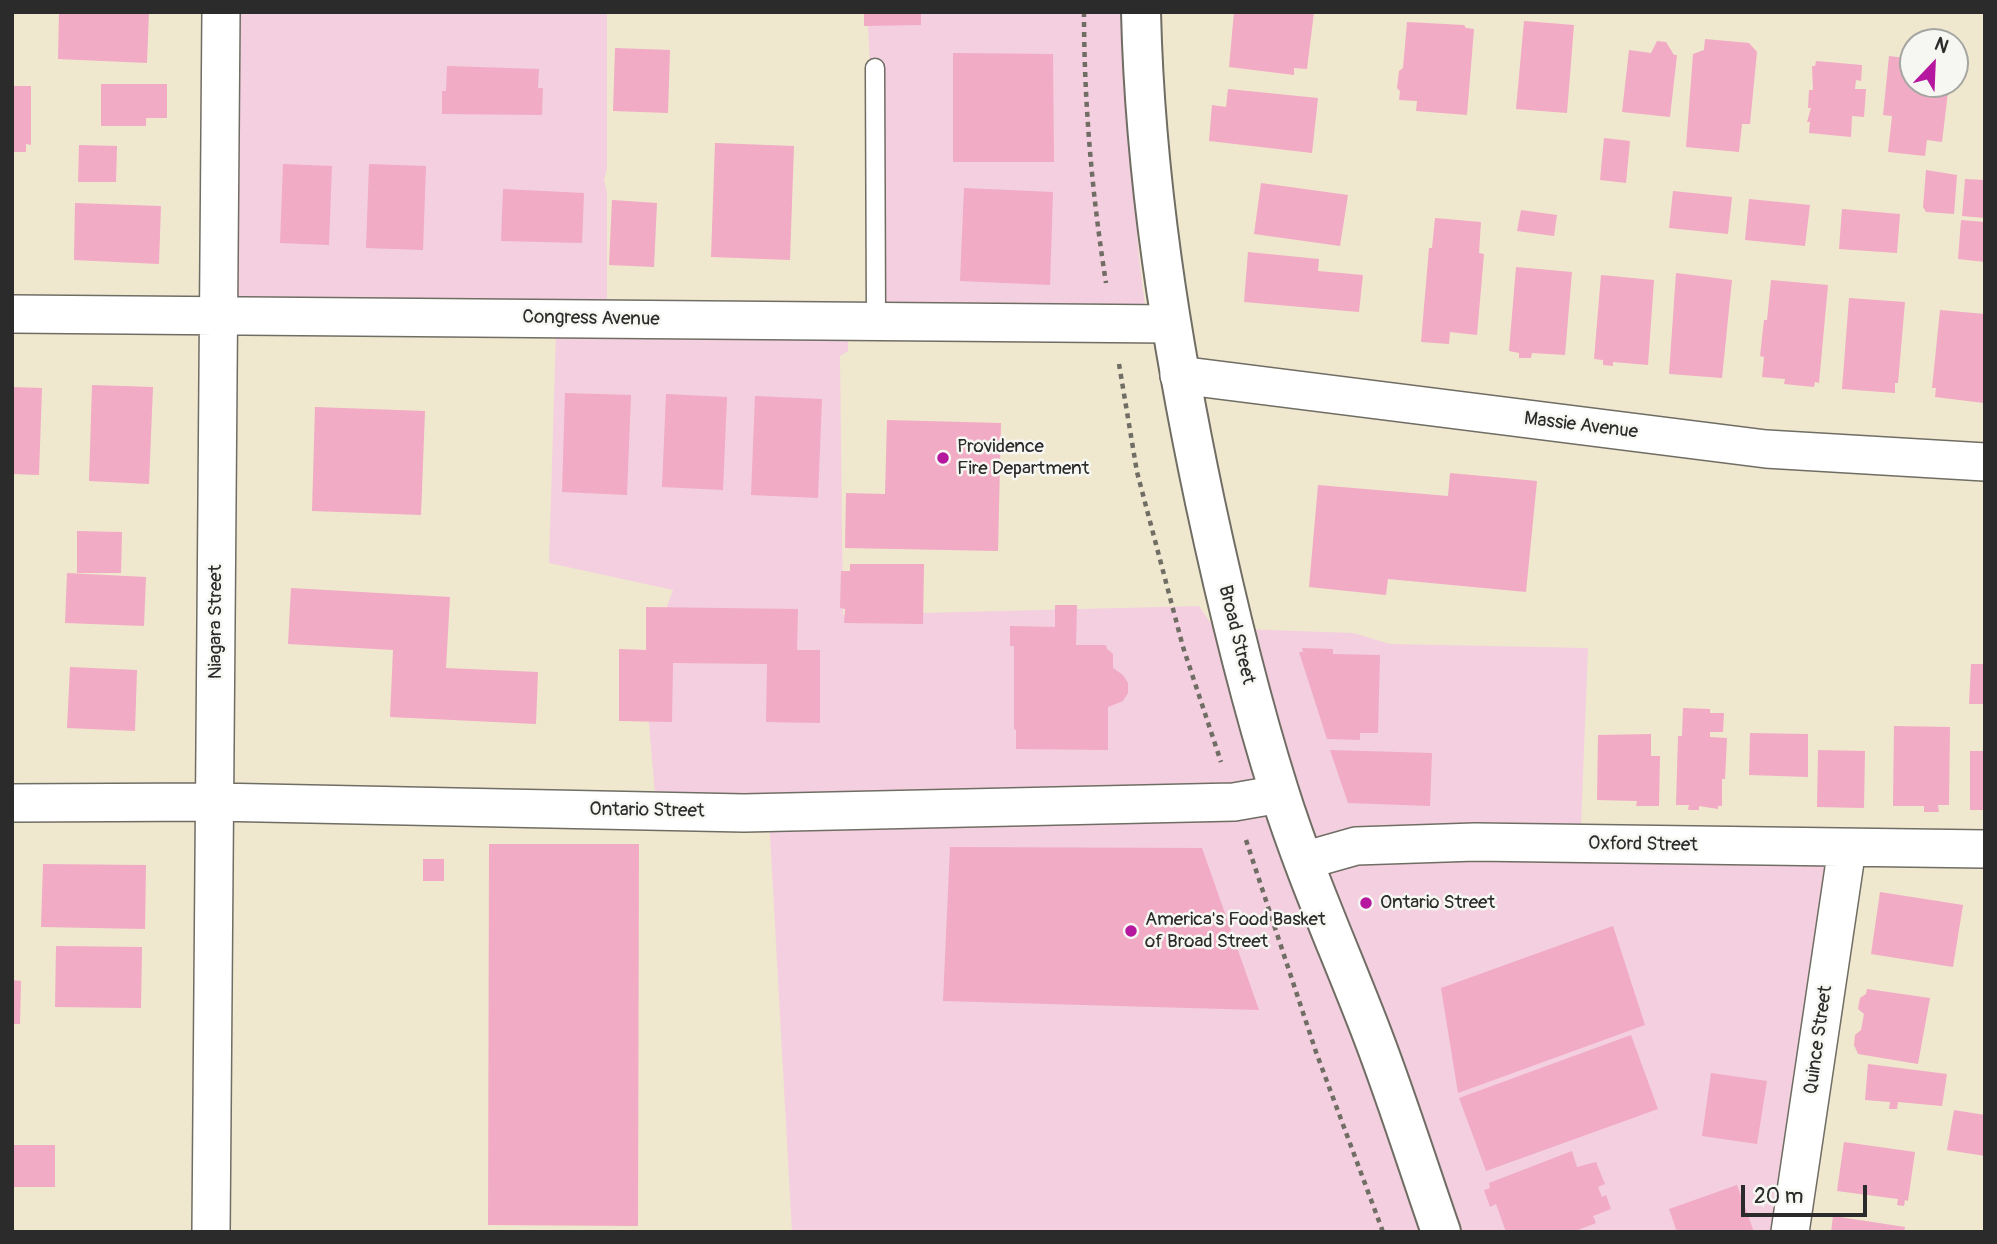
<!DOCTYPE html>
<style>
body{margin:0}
#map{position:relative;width:1997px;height:1244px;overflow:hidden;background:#f0e7cf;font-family:Pangolin,sans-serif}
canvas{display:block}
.frame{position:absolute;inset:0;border:14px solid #2b2b2b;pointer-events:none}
.north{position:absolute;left:1899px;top:28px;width:70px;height:70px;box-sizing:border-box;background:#f6f6f2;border:2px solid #a5a5a2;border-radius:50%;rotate:23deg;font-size:19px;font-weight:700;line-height:28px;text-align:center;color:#2b2b2b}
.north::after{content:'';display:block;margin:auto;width:24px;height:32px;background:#b5179e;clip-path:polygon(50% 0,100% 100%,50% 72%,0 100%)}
.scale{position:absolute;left:1741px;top:1185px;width:126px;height:32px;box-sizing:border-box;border:4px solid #2b2b2b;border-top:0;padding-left:9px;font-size:21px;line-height:24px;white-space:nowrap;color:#2b2b2b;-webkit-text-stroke:5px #f6f6f2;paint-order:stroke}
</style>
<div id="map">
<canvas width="1997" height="1244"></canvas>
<div class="frame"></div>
<div class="north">N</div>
<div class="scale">20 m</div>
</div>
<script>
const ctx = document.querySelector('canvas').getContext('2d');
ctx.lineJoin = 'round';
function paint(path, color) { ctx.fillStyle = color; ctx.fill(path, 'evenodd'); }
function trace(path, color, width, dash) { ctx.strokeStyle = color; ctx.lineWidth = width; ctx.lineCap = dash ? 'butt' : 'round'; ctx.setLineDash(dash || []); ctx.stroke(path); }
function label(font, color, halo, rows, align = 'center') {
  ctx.font = font + ' Pangolin,sans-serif'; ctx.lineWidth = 5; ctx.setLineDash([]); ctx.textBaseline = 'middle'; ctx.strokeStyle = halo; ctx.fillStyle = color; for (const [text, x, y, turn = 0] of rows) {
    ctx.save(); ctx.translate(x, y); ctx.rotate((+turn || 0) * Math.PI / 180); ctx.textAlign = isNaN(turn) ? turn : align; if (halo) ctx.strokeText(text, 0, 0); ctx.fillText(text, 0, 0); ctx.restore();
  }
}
const built = new Path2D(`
 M 221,12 L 607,12 L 607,168 L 604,180 L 607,193 L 607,322 L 848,329 L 848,351 L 840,356 L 843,615 L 1199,606 L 1214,628 L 1353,633 L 1390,644 L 1588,648 L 1580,850 L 1838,860 L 1791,1232 L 792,1232 L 769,817 L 656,805 L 644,667 L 673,590 L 549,563 L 556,331 L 224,325 Z
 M 867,12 L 1126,12 L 1126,82 L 1139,258 L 1147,321 L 886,313 Z`);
const building = new Path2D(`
 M 59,12 L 149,12 L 147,63 L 58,59 Z
 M 864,12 L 921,12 L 921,25 L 864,26 Z
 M 1234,12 L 1314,12 L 1307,69 L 1294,68 L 1294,75 L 1229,67 Z
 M 1524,21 L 1574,25 L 1567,113 L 1516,109 Z
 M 1407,22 L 1464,25 L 1466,28 L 1474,29 L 1467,115 L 1416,111 L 1417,101 L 1399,100 L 1400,91 L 1397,88 L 1399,71 L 1403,68 Z
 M 1705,39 L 1749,43 L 1757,52 L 1750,124 L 1742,124 L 1739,152 L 1686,147 L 1693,54 L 1704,50 Z
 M 1657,41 L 1666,42 L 1674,55 L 1677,55 L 1670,117 L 1622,112 L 1629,50 L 1651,53 Z
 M 615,48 L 670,50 L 668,113 L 613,111 Z
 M 953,53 L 1053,54 L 1054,162 L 953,162 Z
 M 1889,56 L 1913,59 L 1913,84 L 1949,84 L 1942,142 L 1927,140 L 1925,156 L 1888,152 L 1892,116 L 1883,115 Z
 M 1816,61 L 1862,65 L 1861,81 L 1856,80 L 1855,89 L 1866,89 L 1864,117 L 1852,116 L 1851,137 L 1809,133 L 1810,122 L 1807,122 L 1811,108 L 1808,108 L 1809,90 L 1813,90 L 1812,66 L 1815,66 Z
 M 447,66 L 539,69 L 538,88 L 543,88 L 542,115 L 442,114 L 442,91 L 446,91 Z
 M 101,84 L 167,84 L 167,118 L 146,118 L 146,126 L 101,126 Z
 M 12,86 L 31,86 L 31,145 L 26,144 L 26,152 L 12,152 Z
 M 1228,89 L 1318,98 L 1312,153 L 1209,141 L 1212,105 L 1226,107 Z
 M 1604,138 L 1630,141 L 1626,183 L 1600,180 Z
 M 715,143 L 794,146 L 790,260 L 711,257 Z
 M 79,145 L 117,146 L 116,182 L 78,182 Z
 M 283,164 L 332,166 L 329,245 L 280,243 Z
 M 369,164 L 426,166 L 423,250 L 366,248 Z
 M 1926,170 L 1957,175 L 1954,214 L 1926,212 L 1923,207 Z
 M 1965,179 L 1985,180 L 1985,218 L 1962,216 Z
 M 1261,183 L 1348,195 L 1340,246 L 1254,234 Z
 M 964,188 L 1053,192 L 1050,285 L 960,281 Z
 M 503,189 L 584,193 L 582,243 L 501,241 Z
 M 1673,191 L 1732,197 L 1728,234 L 1669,228 Z
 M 1749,199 L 1810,205 L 1805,246 L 1745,240 Z
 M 612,200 L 657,203 L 654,267 L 609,265 Z
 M 75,203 L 161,206 L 159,264 L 74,260 Z
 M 1842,209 L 1900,214 L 1897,253 L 1839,249 Z
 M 1521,210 L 1557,215 L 1554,236 L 1517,231 Z
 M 1435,218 L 1481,222 L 1479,253 L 1484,254 L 1477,335 L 1450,332 L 1449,344 L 1421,342 L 1429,248 L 1432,248 Z
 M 1961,220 L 1985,222 L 1985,262 L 1958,259 Z
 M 1248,252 L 1319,259 L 1318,271 L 1363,275 L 1359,312 L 1244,302 Z
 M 1516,267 L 1572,272 L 1565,355 L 1532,353 L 1531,358 L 1519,358 L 1519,353 L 1509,351 Z
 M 1676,273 L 1732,280 L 1722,378 L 1669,374 Z
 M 1601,275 L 1654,280 L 1648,365 L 1613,362 L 1613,366 L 1603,365 L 1603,360 L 1594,359 Z
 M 1771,280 L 1828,285 L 1819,383 L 1815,382 L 1814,387 L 1784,384 L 1785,379 L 1762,377 L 1764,357 L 1760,356 L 1764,320 L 1767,320 Z
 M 1849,298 L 1905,302 L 1898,383 L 1895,383 L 1895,393 L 1842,389 Z
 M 1940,310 L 1985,314 L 1984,403 L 1935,397 L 1936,388 L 1932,388 Z
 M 92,385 L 153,387 L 149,484 L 89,481 Z
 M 12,387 L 42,388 L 39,475 L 12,474 Z
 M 565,393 L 631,395 L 627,495 L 562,492 Z
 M 666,394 L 727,397 L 723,490 L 662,487 Z
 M 755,396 L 822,399 L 818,498 L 751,495 Z
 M 315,407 L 425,411 L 421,515 L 312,511 Z
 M 887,420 L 1001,423 L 998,551 L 845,548 L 846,493 L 885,494 Z
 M 1450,473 L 1537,481 L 1526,592 L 1388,579 L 1386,595 L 1309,587 L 1318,485 L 1448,496 Z
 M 77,531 L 122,532 L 121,573 L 77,573 Z
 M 850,564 L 924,564 L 923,624 L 844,623 L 845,609 L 840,608 L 841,571 L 850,571 Z
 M 67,573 L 146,577 L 144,626 L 65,623 Z
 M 291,588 L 450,597 L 446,668 L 538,672 L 536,724 L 390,717 L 393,650 L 288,644 Z
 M 1055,605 L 1077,605 L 1076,645 L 1106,645 L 1107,649 L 1113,654 L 1113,668 L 1123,675 L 1128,683 L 1128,693 L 1123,701 L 1108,707 L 1108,750 L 1016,749 L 1016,730 L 1014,729 L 1014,646 L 1010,646 L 1010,626 L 1055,627 Z
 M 646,607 L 798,609 L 797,650 L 820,650 L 820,723 L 766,722 L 767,664 L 673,663 L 672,722 L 619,721 L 619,649 L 646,650 Z
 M 1302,648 L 1333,649 L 1333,654 L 1380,655 L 1378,733 L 1360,733 L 1360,740 L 1327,739 L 1299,652 L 1303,652 Z
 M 1971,664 L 1985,664 L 1985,704 L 1969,704 Z
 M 70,667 L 137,670 L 135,731 L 67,728 Z
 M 1683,708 L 1710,709 L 1710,713 L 1724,713 L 1723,732 L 1710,732 L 1710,737 L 1727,738 L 1725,779 L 1722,779 L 1722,806 L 1718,806 L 1718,809 L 1699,806 L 1699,810 L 1688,810 L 1689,805 L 1676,805 L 1678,736 L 1682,736 Z
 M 1894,726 L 1950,727 L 1949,805 L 1938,805 L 1939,812 L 1924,812 L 1924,806 L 1893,806 Z
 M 1750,733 L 1808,734 L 1808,777 L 1749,775 Z
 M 1651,734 L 1651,756 L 1660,756 L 1659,806 L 1636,806 L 1637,801 L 1597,800 L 1598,735 Z
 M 1330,750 L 1432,753 L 1430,806 L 1348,803 Z
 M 1818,750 L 1865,751 L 1864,808 L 1817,807 Z
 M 1970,751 L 1985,751 L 1985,810 L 1970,810 Z
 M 489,844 L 639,844 L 638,1226 L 488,1225 Z
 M 950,847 L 1202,848 L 1259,1010 L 943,1001 Z
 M 423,859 L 444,859 L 444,881 L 423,881 Z
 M 43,864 L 146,865 L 145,929 L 41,927 Z
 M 1880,892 L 1963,905 L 1953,967 L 1871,954 Z
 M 1613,926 L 1645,1025 L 1458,1093 L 1441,988 Z
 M 56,946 L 142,947 L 141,1008 L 55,1007 Z
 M 12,980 L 21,981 L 20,1024 L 12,1024 Z
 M 1867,989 L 1930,998 L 1918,1064 L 1858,1054 L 1854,1045 L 1855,1035 L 1861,1030 L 1864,1014 L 1858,1009 L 1860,998 L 1866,994 Z
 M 1631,1035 L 1658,1109 L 1486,1171 L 1459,1098 Z
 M 1868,1064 L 1947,1074 L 1942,1106 L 1898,1102 L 1897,1109 L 1889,1109 L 1890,1102 L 1865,1100 Z
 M 1711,1073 L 1767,1081 L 1757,1144 L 1702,1136 Z
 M 1954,1110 L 1985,1115 L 1985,1156 L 1947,1150 Z
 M 1844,1142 L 1915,1152 L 1908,1201 L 1905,1200 L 1904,1206 L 1897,1205 L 1898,1199 L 1837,1191 Z
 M 12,1145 L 55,1145 L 55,1187 L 12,1187 Z
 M 1572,1151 L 1577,1167 L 1596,1162 L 1605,1184 L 1598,1187 L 1602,1197 L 1606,1195 L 1611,1209 L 1593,1216 L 1596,1223 L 1573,1232 L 1506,1232 L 1496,1204 L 1490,1207 L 1484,1190 L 1490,1188 L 1489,1183 Z
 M 1737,1185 L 1754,1232 L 1677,1232 L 1669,1209 Z
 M 1833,1216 L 1905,1227 L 1904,1232 L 1831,1232 Z`);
const path = new Path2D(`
 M 1084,12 C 1084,103 1092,194 1106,283
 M 1119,364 L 1137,472 L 1183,647 L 1221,762
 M 1246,840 L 1316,1052 L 1383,1232`);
const service = new Path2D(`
 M 875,68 L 876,321`);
const minor = new Path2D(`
 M 12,314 L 1170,324
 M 1179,375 L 1766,449 L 1985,462
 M 12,803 L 214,802 L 744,813 L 1234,802 L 1280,794
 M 1303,861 L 1356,846 L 1475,842 L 1985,849
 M 211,1232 L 221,12
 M 1790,1232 L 1847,848`);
const primary = new Path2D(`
 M 1141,12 C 1145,178 1171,341 1205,502 C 1226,600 1249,696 1279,791 C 1305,874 1341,953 1372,1034 C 1397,1099 1418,1166 1441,1232`);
const markers = [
 [943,458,7,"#b5179e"],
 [1366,903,7,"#b5179e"],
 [1131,931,7,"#b5179e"]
];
const streetNames = [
 ["Congress Avenue",591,319,1],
 ["Massie Avenue",1581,426,7],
 ["Niagara Street",216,622,-90],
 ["Broad Street",1236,635,76],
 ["Ontario Street",647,811,1],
 ["Oxford Street",1643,845,1],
 ["Quince Street",1819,1040,-82]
];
const poiNames = [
 ["Providence",957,447],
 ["Fire Department",957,469],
 ["Ontario Street",1380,903],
 ["America's Food Basket",1145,920],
 ["of Broad Street",1145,942]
];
paint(built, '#f3cfdf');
paint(building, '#f1abc4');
trace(service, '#706d64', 21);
trace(minor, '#706d64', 40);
trace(primary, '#706d64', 42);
trace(path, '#706d64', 4.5, [5, 5]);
trace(service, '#fff', 18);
trace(minor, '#fff', 37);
trace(primary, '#fff', 38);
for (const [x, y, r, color] of markers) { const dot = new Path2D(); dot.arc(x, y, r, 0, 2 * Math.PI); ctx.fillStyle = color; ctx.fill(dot); trace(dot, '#f6f6f2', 2.5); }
label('19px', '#2b2b2b', '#f6f6f2', streetNames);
label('19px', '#2b2b2b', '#f6f6f2', poiNames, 'left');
</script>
